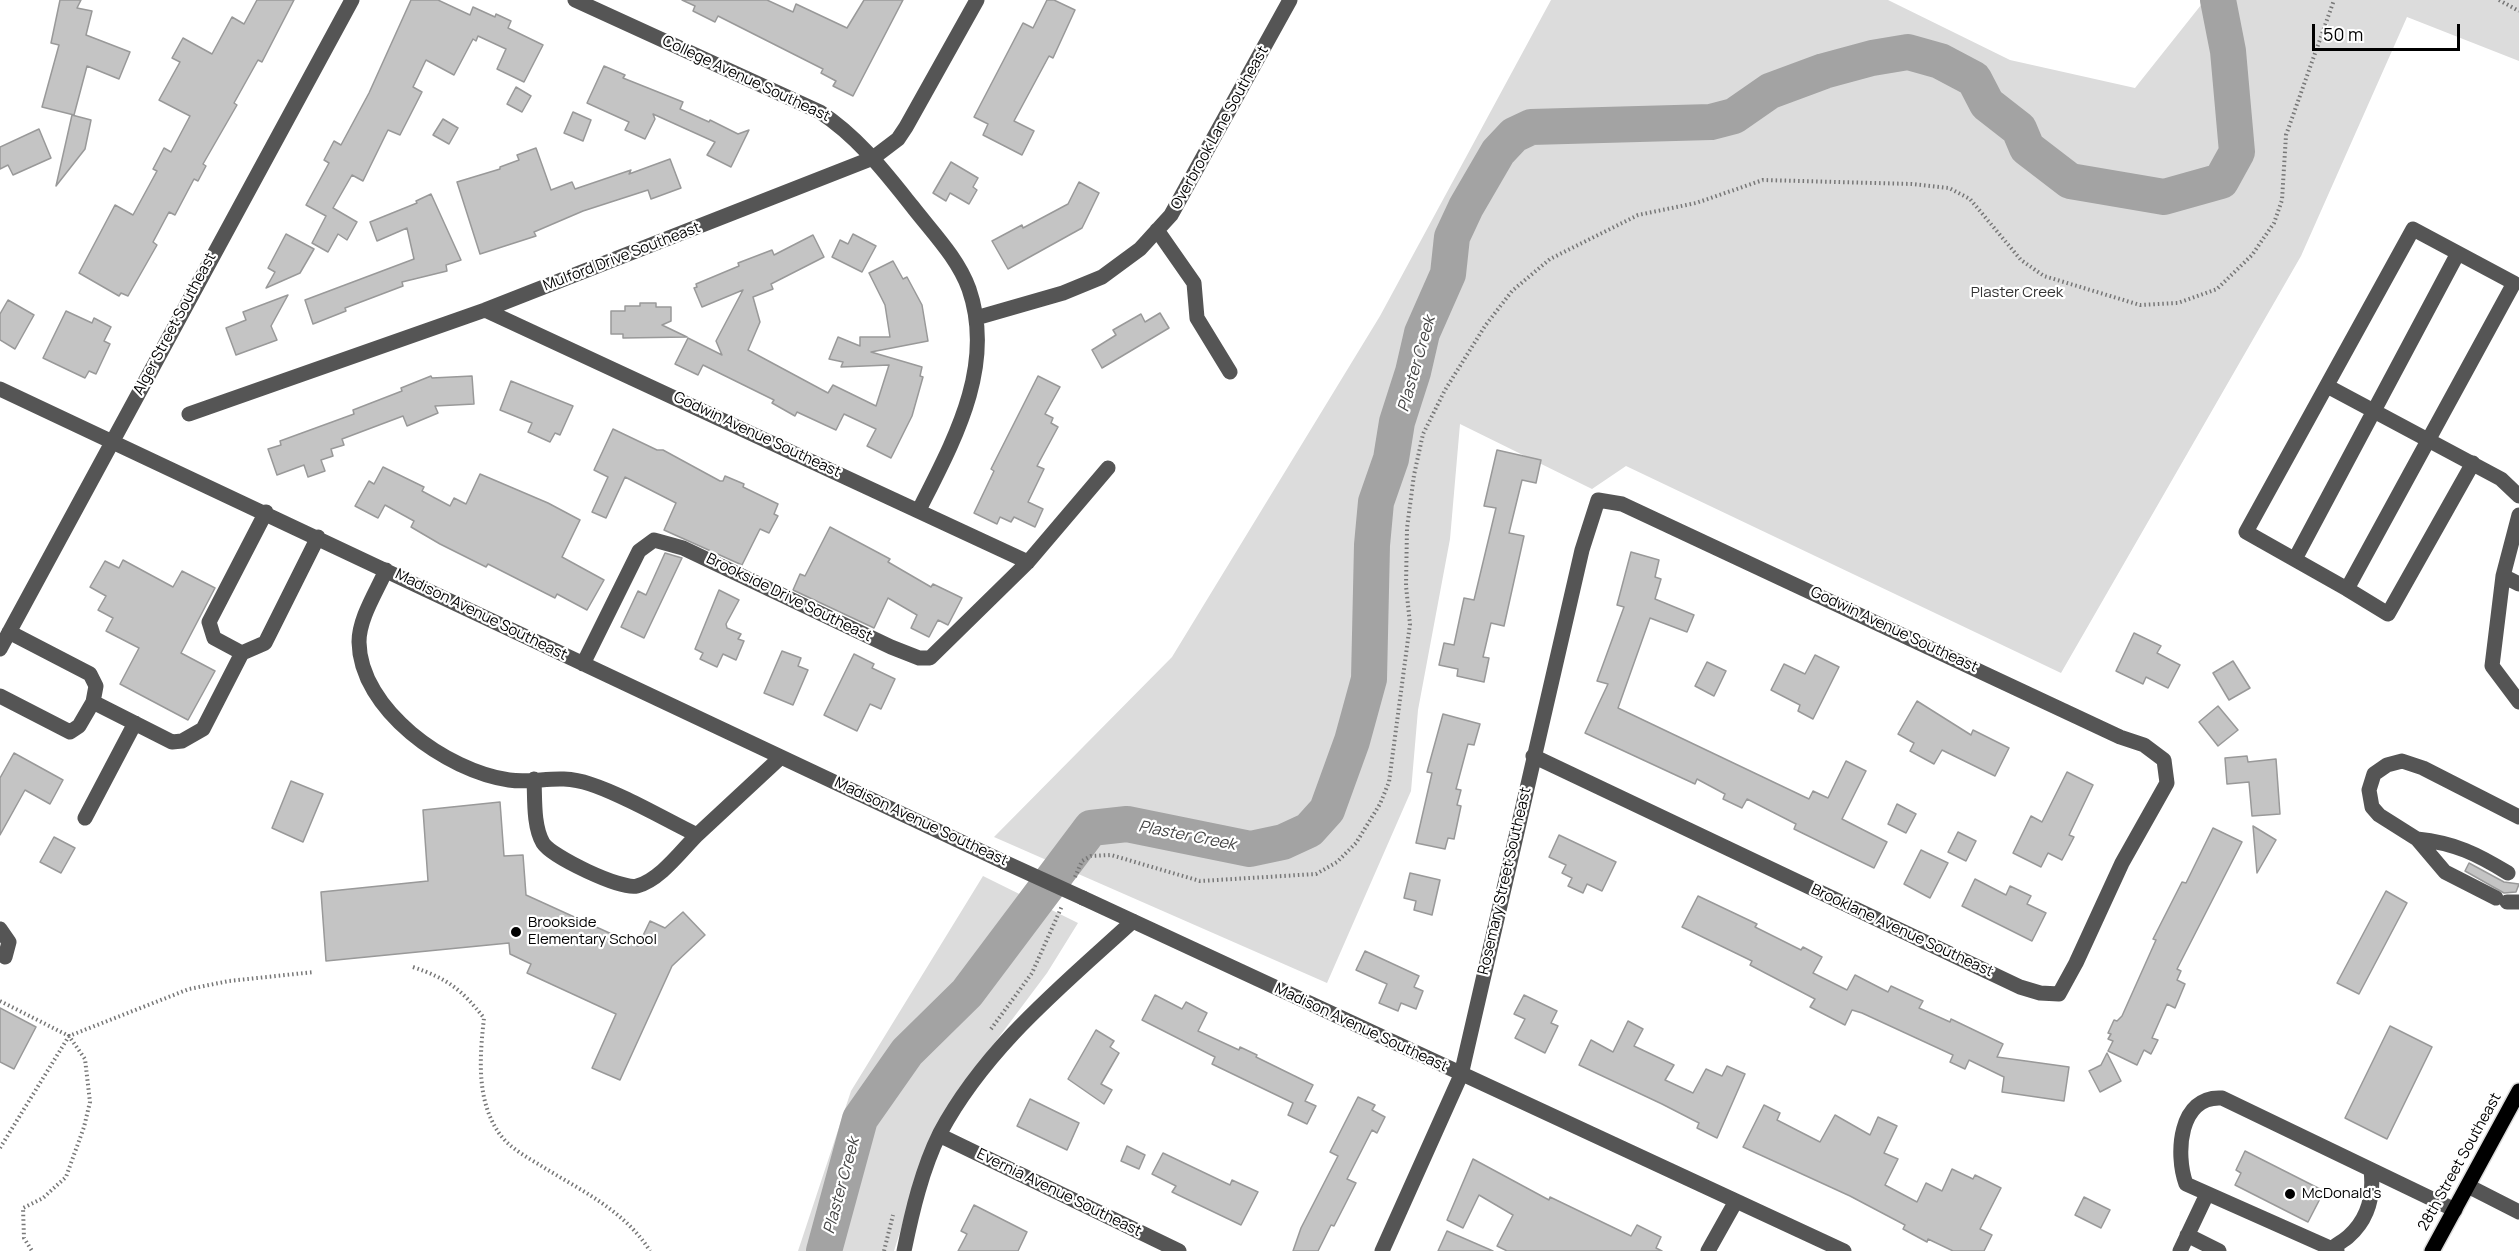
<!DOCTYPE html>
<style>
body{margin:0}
#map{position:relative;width:2519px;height:1251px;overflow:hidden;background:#fff;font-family:Manrope,sans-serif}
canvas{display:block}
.scale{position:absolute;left:2312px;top:24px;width:148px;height:27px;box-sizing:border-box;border:3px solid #000;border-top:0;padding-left:8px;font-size:18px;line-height:21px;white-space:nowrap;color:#000;-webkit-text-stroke:4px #fff;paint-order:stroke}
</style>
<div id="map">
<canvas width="2519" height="1251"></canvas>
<div class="scale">50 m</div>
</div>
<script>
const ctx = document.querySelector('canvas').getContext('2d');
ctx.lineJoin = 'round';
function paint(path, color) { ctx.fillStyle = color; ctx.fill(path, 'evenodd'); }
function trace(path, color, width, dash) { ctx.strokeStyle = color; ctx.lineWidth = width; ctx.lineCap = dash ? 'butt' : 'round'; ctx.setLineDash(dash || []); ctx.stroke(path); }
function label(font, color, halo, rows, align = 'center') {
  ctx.font = font + ' Manrope,sans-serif'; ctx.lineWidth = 4.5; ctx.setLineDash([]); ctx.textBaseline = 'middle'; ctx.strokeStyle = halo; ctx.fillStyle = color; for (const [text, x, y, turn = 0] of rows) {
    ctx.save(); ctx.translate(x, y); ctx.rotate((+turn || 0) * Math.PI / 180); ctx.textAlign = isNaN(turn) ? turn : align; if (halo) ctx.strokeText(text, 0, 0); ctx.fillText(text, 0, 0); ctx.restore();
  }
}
const green = new Path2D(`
 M 1551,0 L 1888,0 L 2010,60 L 2135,88 L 2205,0 L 2519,0 L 2519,61 L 2407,17 L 2301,256 L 2061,673 L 1626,466 L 1592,489 L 1460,424 L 1450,539 L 1418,710 L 1411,791 L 1327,983 L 994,837 L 1172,657 L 1380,316 Z
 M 983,876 L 1078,923 L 1047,973 L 960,1089 L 928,1143 L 894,1251 L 798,1251 L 851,1091 Z`);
const river = new Path2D(`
 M 824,1251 L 860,1119 L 907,1052 L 967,993 L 1091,828 L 1127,824 L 1250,849 L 1283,842 L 1309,830 L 1327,810 L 1352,741 L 1369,679 L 1372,545 L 1376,502 L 1391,459 L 1397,422 L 1413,372 L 1422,333 L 1448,274 L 1452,237 L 1466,207 L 1498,152 L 1514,135 L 1531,127 L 1711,122 L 1734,116 L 1770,91 L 1824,71 L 1872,58 L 1908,52 L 1940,61 L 1974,79 L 1987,104 L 2019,129 L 2027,148 L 2070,181 L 2164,197 L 2221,181 L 2237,152 L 2228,51 L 2218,0`);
const building = new Path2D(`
 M 60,0 L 81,0 L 77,8 L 92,11 L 86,35 L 130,52 L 119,79 L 87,66 L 74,115 L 42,107 L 59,45 L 51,43 Z
 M 257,0 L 294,0 L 262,62 L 258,60 L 234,103 L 237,105 L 203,164 L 206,166 L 198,181 L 194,179 L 175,215 L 169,212 L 153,242 L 157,245 L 128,296 L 121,293 L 119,296 L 79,273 L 115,205 L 133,215 L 157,171 L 153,169 L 164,148 L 171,152 L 190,116 L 159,100 L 180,62 L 172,58 L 183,38 L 212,54 L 232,17 L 244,24 Z
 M 411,0 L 438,0 L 470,15 L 473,7 L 495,17 L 496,14 L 511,21 L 508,28 L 543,45 L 524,82 L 497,69 L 506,49 L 478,36 L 476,41 L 473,39 L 454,75 L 426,60 L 413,87 L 422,92 L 400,135 L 388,130 L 363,181 L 352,175 L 333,208 L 357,222 L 347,240 L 338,234 L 328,252 L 312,243 L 326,216 L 306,205 L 329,163 L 324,160 L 334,141 L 341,145 L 369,93 Z
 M 682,0 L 767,0 L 793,12 L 796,4 L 847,28 L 864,0 L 903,0 L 853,96 L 833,86 L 836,81 L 821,73 L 823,69 L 718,16 L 715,22 L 693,11 L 695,6 Z
 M 1047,0 L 1054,0 L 1075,10 L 1053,58 L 1049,56 L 1014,121 L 1034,131 L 1022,155 L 983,135 L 988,124 L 974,117 L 1023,23 L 1033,28 Z
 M 604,66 L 625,75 L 623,78 L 683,102 L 680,109 L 709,122 L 710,120 L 738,134 L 749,130 L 731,167 L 707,155 L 715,142 L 653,114 L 655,119 L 645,139 L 625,130 L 629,122 L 587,103 Z
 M 516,87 L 531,96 L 522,112 L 507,104 Z
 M 573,112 L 591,120 L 583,141 L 564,133 Z
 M 72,115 L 91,120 L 85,149 L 56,186 Z
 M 443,119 L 458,128 L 449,144 L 433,135 Z
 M 39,129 L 51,158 L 13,175 L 8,165 L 0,169 L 0,147 Z
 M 536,148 L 551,190 L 572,182 L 575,189 L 631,170 L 629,174 L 670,159 L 681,188 L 651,199 L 648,190 L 583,211 L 534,232 L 536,236 L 480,254 L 457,182 L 500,169 L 500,167 L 519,160 L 517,155 Z
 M 951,162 L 978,178 L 973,187 L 977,190 L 969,204 L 950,193 L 946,201 L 933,193 Z
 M 1079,182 L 1099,193 L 1082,228 L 1008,269 L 992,241 L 1022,225 L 1023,228 L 1068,204 Z
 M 431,194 L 461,260 L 446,265 L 447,271 L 402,282 L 403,286 L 345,308 L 346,311 L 313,324 L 305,300 L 414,259 L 407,228 L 377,241 L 370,222 L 417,203 L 416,201 Z
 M 286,234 L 314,249 L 300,273 L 266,288 L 275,272 L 268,268 Z
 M 853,234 L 876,246 L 862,272 L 832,257 L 840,240 L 848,244 Z
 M 813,235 L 824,257 L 771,284 L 773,289 L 753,297 L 760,322 L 748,350 L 828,393 L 833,385 L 876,406 L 889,365 L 841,367 L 843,362 L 829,359 L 838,337 L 860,346 L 860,337 L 890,337 L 885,305 L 869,273 L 893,261 L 903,279 L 907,277 L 922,305 L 928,341 L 871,352 L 922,367 L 920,376 L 923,377 L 912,416 L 891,458 L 867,446 L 876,429 L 844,414 L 836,430 L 797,412 L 795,416 L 772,403 L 774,400 L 703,365 L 698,375 L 675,364 L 688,338 L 722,355 L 716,341 L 743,290 L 702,307 L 694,288 L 697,287 L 696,284 L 739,266 L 738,263 L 772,250 L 774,255 Z
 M 288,295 L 271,326 L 277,340 L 236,355 L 226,328 L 246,320 L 243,312 Z
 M 8,300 L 34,315 L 15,349 L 0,340 L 0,314 Z
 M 640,303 L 656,303 L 656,307 L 671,307 L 671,321 L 662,325 L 687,337 L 623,338 L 623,334 L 611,334 L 611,311 L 625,311 L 625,306 L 640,306 Z
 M 66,311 L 92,323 L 94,318 L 111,327 L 104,341 L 110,344 L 96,374 L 89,371 L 85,378 L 43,358 Z
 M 1160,313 L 1169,328 L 1102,368 L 1092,350 L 1116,335 L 1113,330 L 1141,314 L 1145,322 Z
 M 431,376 L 432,378 L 472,376 L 474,404 L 435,406 L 438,413 L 407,426 L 403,416 L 342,439 L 344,445 L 331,449 L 333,456 L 321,460 L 325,471 L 308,477 L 304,465 L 277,475 L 268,449 L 281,445 L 280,441 L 354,414 L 353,410 L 402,391 L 401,388 Z
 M 1038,376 L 1060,387 L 1045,414 L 1053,418 L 1051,423 L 1058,427 L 1037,466 L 1044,469 L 1028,502 L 1043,509 L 1035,527 L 1014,517 L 1011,522 L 1000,517 L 997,524 L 974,513 L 994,471 L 991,469 Z
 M 511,381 L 573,406 L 560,435 L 555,433 L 550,442 L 528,432 L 532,423 L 500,410 Z
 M 613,429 L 657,450 L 663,450 L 720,481 L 723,481 L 725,476 L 744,484 L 743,487 L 778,504 L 774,514 L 778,516 L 769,533 L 760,529 L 742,565 L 664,530 L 676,503 L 625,477 L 606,518 L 592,512 L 608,477 L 594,470 Z
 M 1497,450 L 1541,460 L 1536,483 L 1522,480 L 1509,533 L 1524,536 L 1504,626 L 1491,623 L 1483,657 L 1489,658 L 1484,682 L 1457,676 L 1458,669 L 1439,665 L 1444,643 L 1454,645 L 1464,598 L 1474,600 L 1496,508 L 1484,506 Z
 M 383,467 L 424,487 L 422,491 L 450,506 L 454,498 L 466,504 L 480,474 L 548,503 L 580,520 L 562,557 L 604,580 L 587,610 L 557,594 L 555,598 L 488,564 L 486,567 L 440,544 L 411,527 L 414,521 L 385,505 L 378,518 L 355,506 L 369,481 L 374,484 Z
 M 830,527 L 890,559 L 888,562 L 931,587 L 933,584 L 962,598 L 948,625 L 938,620 L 929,637 L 911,628 L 917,615 L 888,598 L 874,628 L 793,590 L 800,574 L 805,576 Z
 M 1631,552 L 1659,560 L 1655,577 L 1661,579 L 1655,599 L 1694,615 L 1687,632 L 1650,618 L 1618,708 L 1809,799 L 1813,791 L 1828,798 L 1846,761 L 1866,771 L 1842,819 L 1887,842 L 1874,868 L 1794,829 L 1796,824 L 1747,799 L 1742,808 L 1723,799 L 1725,794 L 1697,779 L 1695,784 L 1585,733 L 1608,684 L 1597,681 L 1624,607 L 1617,605 Z
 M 665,553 L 682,558 L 644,638 L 621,627 L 638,591 L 646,595 Z
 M 123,560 L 173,587 L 182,571 L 215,588 L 181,653 L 215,671 L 188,720 L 120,684 L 139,648 L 106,631 L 113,618 L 98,610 L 106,596 L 90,587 L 105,561 L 119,568 Z
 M 719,590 L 739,600 L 726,624 L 727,628 L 741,634 L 738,639 L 744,641 L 736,660 L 723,654 L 717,667 L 700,659 L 703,653 L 695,649 Z
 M 2134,633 L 2161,646 L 2157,653 L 2180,665 L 2168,688 L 2146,677 L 2143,684 L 2116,671 Z
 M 782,651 L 801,658 L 798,666 L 808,670 L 793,705 L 764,693 Z
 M 854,654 L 874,664 L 872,668 L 895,679 L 881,709 L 870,704 L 857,731 L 824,715 Z
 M 1815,655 L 1839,667 L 1813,719 L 1798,711 L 1800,705 L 1771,690 L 1784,664 L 1805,674 Z
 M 2233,661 L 2250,688 L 2229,700 L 2213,673 Z
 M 1707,662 L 1726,671 L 1714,696 L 1695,686 Z
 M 1917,701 L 1971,735 L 1973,730 L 2009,748 L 1995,776 L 1942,750 L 1934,764 L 1910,751 L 1914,743 L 1898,734 Z
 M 2218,706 L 2238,730 L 2218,746 L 2199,722 Z
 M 1443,714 L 1480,724 L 1474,745 L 1468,744 L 1456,789 L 1461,790 L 1457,805 L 1461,806 L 1454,839 L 1448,838 L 1445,849 L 1416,843 L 1432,773 L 1427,772 Z
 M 14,753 L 63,780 L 50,804 L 25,790 L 0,835 L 0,778 Z
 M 2247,756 L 2248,762 L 2276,759 L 2280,814 L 2252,816 L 2249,782 L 2227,784 L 2225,758 Z
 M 2067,772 L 2093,785 L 2069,835 L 2074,837 L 2062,860 L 2048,853 L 2041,867 L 2013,853 L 2031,816 L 2042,822 Z
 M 291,781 L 323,794 L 303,842 L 272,828 Z
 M 500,802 L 504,856 L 523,855 L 526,895 L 638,946 L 650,921 L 665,928 L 683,912 L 705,935 L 672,966 L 620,1080 L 592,1068 L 616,1014 L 527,973 L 531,964 L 510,954 L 509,943 L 326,961 L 321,892 L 428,881 L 423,810 Z
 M 1897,804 L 1916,814 L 1906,833 L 1888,824 Z
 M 2253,826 L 2276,840 L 2257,873 Z
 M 2213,828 L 2242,842 L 2177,969 L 2181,971 L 2177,980 L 2185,984 L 2175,1008 L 2167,1004 L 2152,1038 L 2158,1040 L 2151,1054 L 2144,1050 L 2137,1065 L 2108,1051 L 2113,1041 L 2108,1039 L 2111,1034 L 2108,1033 L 2114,1020 L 2117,1021 L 2122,1016 L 2156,940 L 2153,939 L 2182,882 L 2186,883 Z
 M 1958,832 L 1976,841 L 1966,861 L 1948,852 Z
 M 1559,835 L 1616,862 L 1602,891 L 1587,884 L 1583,893 L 1568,886 L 1572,878 L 1562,873 L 1566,865 L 1549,857 Z
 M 54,837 L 75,848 L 61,873 L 40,862 Z
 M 1921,850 L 1948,863 L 1930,898 L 1904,884 Z
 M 2469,863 L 2504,882 L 2519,884 L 2516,892 L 2504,893 L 2465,871 Z
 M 1410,873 L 1440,880 L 1432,915 L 1414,910 L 1416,901 L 1404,898 Z
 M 1975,879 L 2006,895 L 2010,886 L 2031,896 L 2027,904 L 2046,913 L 2032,941 L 1962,906 Z
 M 2386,891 L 2407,903 L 2359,994 L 2337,983 Z
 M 1698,896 L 1757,924 L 1755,927 L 1801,950 L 1803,947 L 1822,957 L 1813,973 L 1847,990 L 1855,975 L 1888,992 L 1891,986 L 1923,1001 L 1919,1008 L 1950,1022 L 1951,1019 L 2003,1044 L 1997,1057 L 2069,1067 L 2064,1101 L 2002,1092 L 2004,1077 L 1969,1060 L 1965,1069 L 1950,1062 L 1953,1055 L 1862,1013 L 1852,1010 L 1845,1025 L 1810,1007 L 1815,999 L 1750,965 L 1752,961 L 1682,927 Z
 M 1365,951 L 1419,976 L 1414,987 L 1423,991 L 1416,1009 L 1401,1003 L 1398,1011 L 1379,1003 L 1387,984 L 1356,970 Z
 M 1155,995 L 1182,1009 L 1186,1002 L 1207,1013 L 1198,1031 L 1239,1050 L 1240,1047 L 1257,1055 L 1256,1057 L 1313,1085 L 1305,1101 L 1316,1106 L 1307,1124 L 1288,1115 L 1293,1103 L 1212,1064 L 1215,1057 L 1142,1020 Z
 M 1524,995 L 1557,1011 L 1551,1023 L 1558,1026 L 1545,1053 L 1515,1038 L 1525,1019 L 1514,1014 Z
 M 0,1008 L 36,1027 L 14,1069 L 0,1062 Z
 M 1628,1021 L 1643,1029 L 1634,1046 L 1674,1065 L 1665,1080 L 1693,1093 L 1706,1069 L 1722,1076 L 1727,1066 L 1745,1074 L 1717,1138 L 1697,1128 L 1699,1123 L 1662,1104 L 1579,1065 L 1591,1040 L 1613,1052 Z
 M 2390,1026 L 2432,1047 L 2387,1139 L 2345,1118 Z
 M 1096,1030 L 1114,1041 L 1110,1047 L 1119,1053 L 1101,1084 L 1112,1090 L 1104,1104 L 1068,1079 Z
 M 2107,1053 L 2121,1081 L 2100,1092 L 2089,1071 L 2101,1065 Z
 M 1358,1097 L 1375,1105 L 1372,1110 L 1385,1117 L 1377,1133 L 1372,1130 L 1347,1179 L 1356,1183 L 1334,1226 L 1331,1225 L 1318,1251 L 1293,1251 L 1301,1228 L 1338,1156 L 1330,1152 Z
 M 1030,1099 L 1079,1123 L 1067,1150 L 1017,1126 Z
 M 1764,1105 L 1780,1113 L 1777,1120 L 1820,1142 L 1835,1115 L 1870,1135 L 1878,1117 L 1897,1126 L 1884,1153 L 1898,1159 L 1885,1185 L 1917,1202 L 1926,1183 L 1942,1191 L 1952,1169 L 1973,1179 L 1975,1175 L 2001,1188 L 1980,1229 L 1992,1235 L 1984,1251 L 1953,1251 L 1928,1239 L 1927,1242 L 1903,1229 L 1905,1225 L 1850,1196 L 1743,1147 Z
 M 1127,1146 L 1145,1155 L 1139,1169 L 1121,1161 Z
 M 2245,1151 L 2324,1191 L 2308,1222 L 2235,1185 L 2241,1173 L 2236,1170 Z
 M 1163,1153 L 1230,1185 L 1232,1180 L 1258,1192 L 1241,1225 L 1172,1192 L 1176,1186 L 1152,1174 Z
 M 1473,1159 L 1549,1200 L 1550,1197 L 1631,1236 L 1637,1225 L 1661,1237 L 1656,1248 L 1662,1251 L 1507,1251 L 1497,1246 L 1513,1215 L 1479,1195 L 1463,1228 L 1447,1220 Z
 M 2084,1197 L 2110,1210 L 2101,1228 L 2075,1215 Z
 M 974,1205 L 1027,1232 L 1018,1251 L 958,1251 L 967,1234 L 961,1231 Z
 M 1447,1231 L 1493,1251 L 1438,1251 Z`);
const path = new Path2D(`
 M 2499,0 L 2519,11
 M 1075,877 L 1082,861 L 1091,856 L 1111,855 L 1200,881 L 1316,874 L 1337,862 L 1356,843 L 1380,804 L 1389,782 L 1410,624 L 1406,586 L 1407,528 L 1414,475 L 1423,434 L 1445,390 L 1485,326 L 1512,291 L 1550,259 L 1638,215 L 1696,203 L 1763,180 L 1912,184 L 1949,188 L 1970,199 L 2021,260 L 2044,276 L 2140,305 L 2178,303 L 2217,289 L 2252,255 L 2274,223 L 2282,200 L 2286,135 L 2334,0
 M 413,967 C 448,979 461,989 484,1018 C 480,1054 476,1097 497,1130 C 507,1147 527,1157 543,1167 C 582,1191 625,1211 650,1251
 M 0,1001 L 69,1036 L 189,989 L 229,981 L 314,972
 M 991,1029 L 1032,973 L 1062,906
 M 0,1148 L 69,1036 L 85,1059 L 90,1102 L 84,1127 L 66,1177 L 43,1198 L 23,1208 L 24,1238 L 32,1251
 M 884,1251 L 893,1215`);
const minor = new Path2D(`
 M 575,0 L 820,112 C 858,137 884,171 912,206 C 932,232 958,258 969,289 C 996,367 953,442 919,510
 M 2413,229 L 2514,283 L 2347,589 L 2246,532 Z
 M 1157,230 L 1194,283 L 1197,318 L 1230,372
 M 485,310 L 1028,562
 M 976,318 L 1063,293 L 1102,277 L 1140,249 L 1171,215 L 1290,0
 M 2327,386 L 2501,479 L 2519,496
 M 0,389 L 1004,862
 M 189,414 L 485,310 L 873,158 L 898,139 L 906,127 L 977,0
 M 2519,515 L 2503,576 L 2492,666 L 2519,702
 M 2295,559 L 2458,253
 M 386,570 C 377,591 359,618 359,642 C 360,710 447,771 509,780 C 537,784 558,773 590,784 C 624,795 664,819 697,835 L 781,757
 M 2503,576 L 2519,584
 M 2347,589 L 2388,614 L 2473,463
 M 9,632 L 90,674 L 96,686 L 93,702
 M 0,649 L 352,0
 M 242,653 L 214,638 L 209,622 L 266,512
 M 583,664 L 639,551 L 654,540 L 683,548 L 891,647 L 919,658 L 930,658 L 1028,562 L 1108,468
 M 0,696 L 70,732 L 79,726 L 93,702 L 172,742 L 182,741 L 203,729 L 242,653 L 265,643 L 318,537
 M 534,779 C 535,798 533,826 543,843 C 552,857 621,890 637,886 C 660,880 681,851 697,835
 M 85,818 L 135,723
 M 2417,839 C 2455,843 2477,854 2508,873
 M 1083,898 L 1844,1251
 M 2496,898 L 2445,872 L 2417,839 L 2379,815 L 2372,807 L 2369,790 L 2374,774 L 2387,765 L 2402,761 L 2423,768 L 2519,817
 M 2507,902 L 2519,902
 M 0,929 L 9,942 L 5,957
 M 939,1135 L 1179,1251
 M 2468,1186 L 2519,1212
 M 2187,1235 L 2219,1251
 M 904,1251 C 912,1212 922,1169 940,1133 C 986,1047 1062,986 1133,921
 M 1382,1251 L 1461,1075 L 1582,550 L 1598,500 L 1622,504 L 2120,737 L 2144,745 L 2164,760 L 2167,783 L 2122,863 L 2076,963 L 2059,994 L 2040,993 L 2020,987 L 1533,756
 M 1708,1251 L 1736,1201
 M 2180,1251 L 2207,1194
 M 2330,1251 C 2335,1244 2343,1242 2349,1236 C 2369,1218 2374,1195 2371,1170
 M 2337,1251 L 2186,1184 C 2175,1154 2179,1095 2222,1098 L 2455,1210`);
const major = new Path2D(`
 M 2432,1251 L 2519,1091`);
const minorBridge = new Path2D(`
 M 1004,862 L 1083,898`);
const markers = [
 [516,932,6,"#000"],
 [2290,1194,6,"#000"]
];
const streetNames = [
 ["College Avenue Southeast",746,79,25],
 ["Overbrook Lane Southeast",1220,128,-61],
 ["Mulford Drive Southeast",622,257,-21],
 ["Alger Street Southeast",175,324,-62],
 ["Godwin Avenue Southeast",757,435,25],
 ["Brookside Drive Southeast",789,598,26],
 ["Madison Avenue Southeast",481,615,26],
 ["Godwin Avenue Southeast",1894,630,25],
 ["Madison Avenue Southeast",921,822,25],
 ["Rosemary Street Southeast",1505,881,-77],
 ["Brooklane Avenue Southeast",1902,931,25],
 ["Madison Avenue Southeast",1361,1028,25],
 ["28th Street Southeast",2460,1162,-61],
 ["Evernia Avenue Southeast",1059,1193,26]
];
const parkNames = [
 ["Plaster Creek",2017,293]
];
const poiNames = [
 ["Brookside",528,923],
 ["Elementary School",528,940],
 ["McDonald's",2302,1194]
];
const waterNames = [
 ["Plaster Creek",1417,364,-74],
 ["Plaster Creek",1187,836,11],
 ["Plaster Creek",842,1186,-75]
];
paint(green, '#dcdcdc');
trace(river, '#a3a3a3', 36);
paint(building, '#c4c4c4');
trace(building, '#999', 1.5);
trace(major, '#dbdbdb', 18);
trace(path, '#777', 4, [1.5, 3]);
trace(minor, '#555', 15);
trace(major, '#000', 15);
trace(minorBridge, '#555', 15);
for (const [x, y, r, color] of markers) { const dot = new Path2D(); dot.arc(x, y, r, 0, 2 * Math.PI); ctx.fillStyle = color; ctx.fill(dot); trace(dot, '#fff', 2); }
label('15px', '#000', '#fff', streetNames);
label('15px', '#333', '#fff', parkNames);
label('15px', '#000', '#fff', poiNames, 'left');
label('italic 16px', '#444', '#fff', waterNames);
</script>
